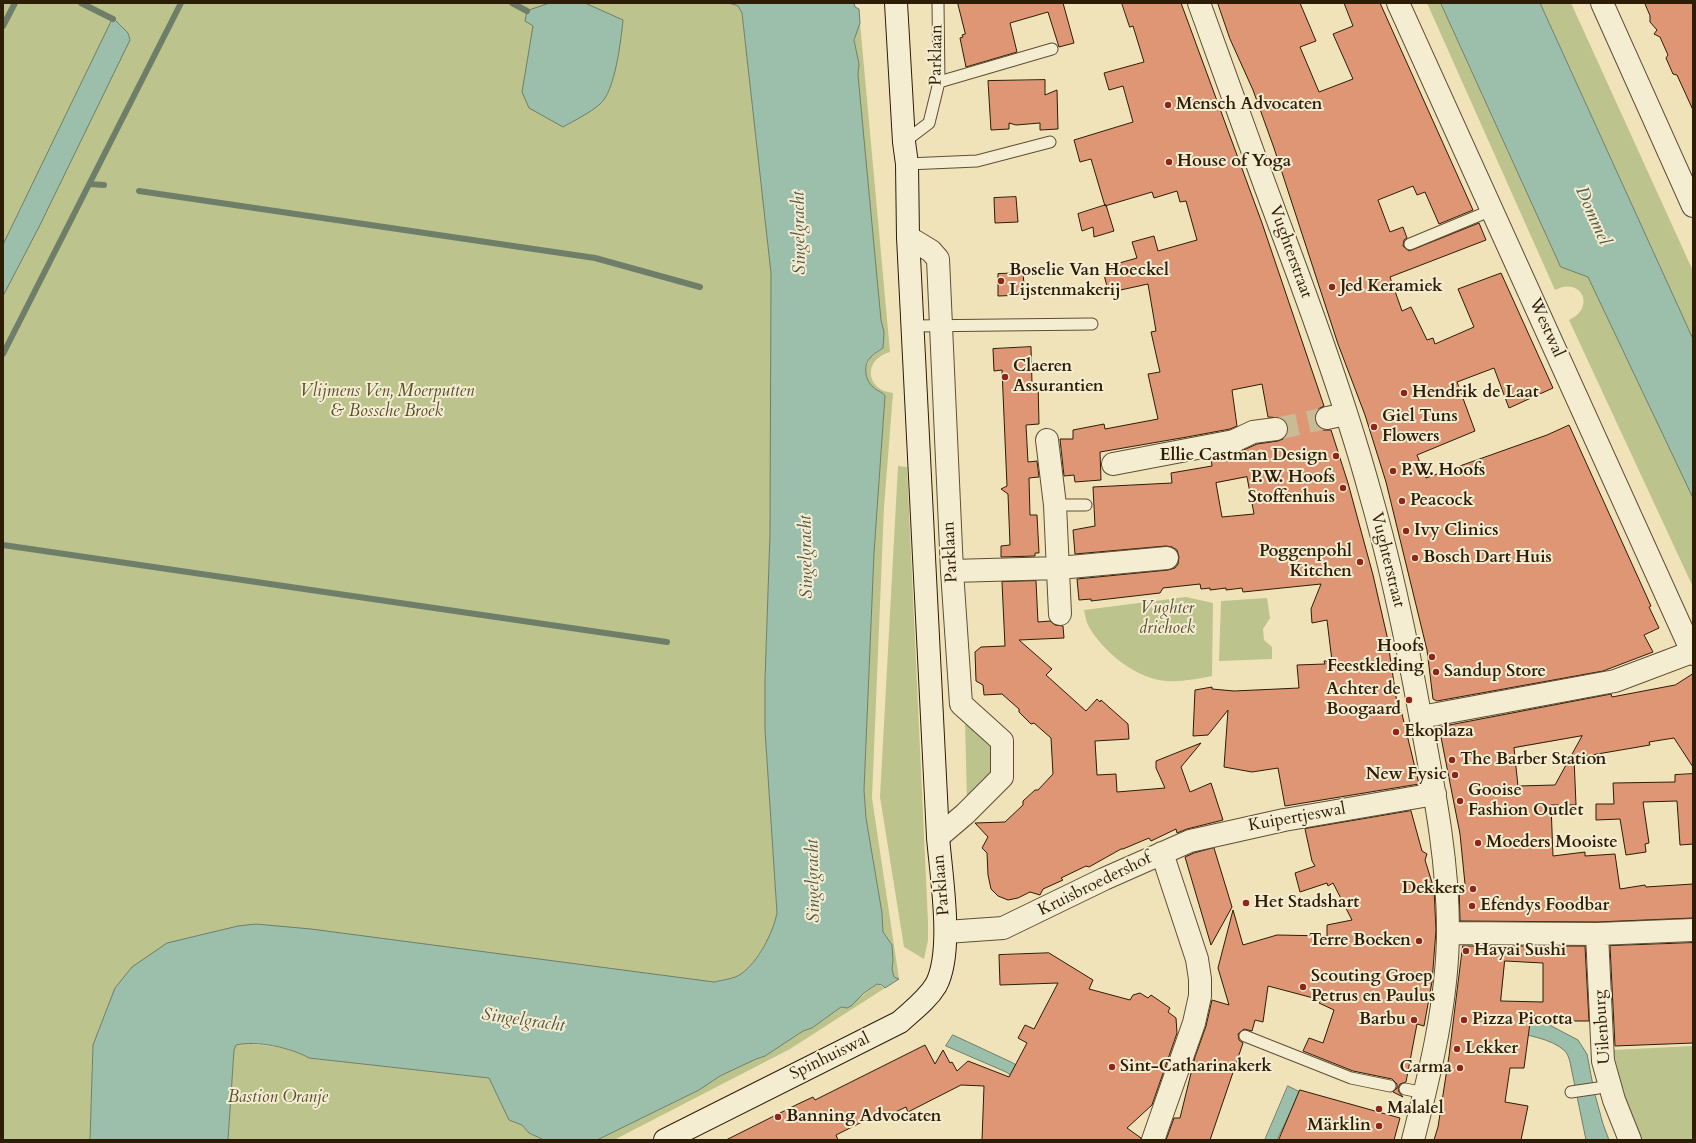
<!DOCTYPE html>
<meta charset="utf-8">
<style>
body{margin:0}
#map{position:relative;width:1696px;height:1143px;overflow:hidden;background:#f0e3ba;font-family:Cardo,serif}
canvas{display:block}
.frame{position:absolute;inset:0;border:4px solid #2d1c06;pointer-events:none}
</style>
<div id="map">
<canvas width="1696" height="1143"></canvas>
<div class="frame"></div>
</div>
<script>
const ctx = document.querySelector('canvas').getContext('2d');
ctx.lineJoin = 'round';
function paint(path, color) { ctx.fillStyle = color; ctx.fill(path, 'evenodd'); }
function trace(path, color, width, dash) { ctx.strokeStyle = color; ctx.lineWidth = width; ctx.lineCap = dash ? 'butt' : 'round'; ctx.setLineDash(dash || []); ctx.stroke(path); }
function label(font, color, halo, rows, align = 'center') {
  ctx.font = font + ' Cardo,serif'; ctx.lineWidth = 4; ctx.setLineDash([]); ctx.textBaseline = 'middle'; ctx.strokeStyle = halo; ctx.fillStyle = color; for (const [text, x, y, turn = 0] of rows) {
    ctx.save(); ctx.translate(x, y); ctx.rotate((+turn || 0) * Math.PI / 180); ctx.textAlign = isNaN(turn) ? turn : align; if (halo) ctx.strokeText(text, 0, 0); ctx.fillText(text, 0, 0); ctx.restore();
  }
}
const green = new Path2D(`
 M 3,3 L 730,3 L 738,6 L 742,13 L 771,273 L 770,534 L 765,679 L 765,730 L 777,913 C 773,933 758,962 741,974 C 734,979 722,980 714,982 L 93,1045 L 90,1140 L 3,1140 Z
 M 1427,3 L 1441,3 L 1561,267 L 1588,277 L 1693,498 L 1693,587 L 1569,320 C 1596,308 1582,276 1555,290 Z
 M 1540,3 L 1571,3 L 1693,271 L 1693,339 Z
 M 860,23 L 890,352 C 863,359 865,390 893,393 L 884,507 L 872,798 L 899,979 L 894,977 L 892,969 L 893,960 L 892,945 L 883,932 L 882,913 L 866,818 L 864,790 L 874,553 L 885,397 L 872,387 L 868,381 L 865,371 L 870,358 L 883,348 L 884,332 L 881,320 L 858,75 C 862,56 848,45 860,23 Z
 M 898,466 L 907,467 L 928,922 L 928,940 L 924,959 L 904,947 L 880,797 Z
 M 1186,597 L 1213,603 L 1212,676 C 1197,679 1181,682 1166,681 C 1136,679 1102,651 1088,625 C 1086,621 1085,615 1084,610 Z
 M 1267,598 L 1270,618 L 1263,629 L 1264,640 L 1272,647 L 1272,659 L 1219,661 L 1221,601 Z
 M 965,721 L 990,740 L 991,773 L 967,801 Z
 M 877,984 L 885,988 L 790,1049 L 614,1140 L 597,1140 L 699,1090 L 720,1076 L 756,1059 L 765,1056 L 803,1031 L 812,1028 L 841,1007 L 847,1008 Z
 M 243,1043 C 267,1046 289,1046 309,1058 L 489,1078 L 509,1120 L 522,1125 L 529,1133 L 544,1140 L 228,1140 L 234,1050 L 236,1045 Z
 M 1693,1046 L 1693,1140 L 1643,1140 C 1626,1113 1620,1081 1613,1050 Z`);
const water = new Path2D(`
 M 550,3 L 585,3 L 623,20 C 621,40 615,92 600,104 C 590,113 575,120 563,127 L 529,108 L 522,92 L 533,26 L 525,21 L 527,11 Z
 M 729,3 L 854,3 L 855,7 L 859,9 L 860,23 L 854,40 L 859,64 L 858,75 L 881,320 L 884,332 L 883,348 C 879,351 873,354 870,358 C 863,366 865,380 873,387 C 877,391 883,392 885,396 L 874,553 L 864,790 L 866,818 L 882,913 L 883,932 L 892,945 L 893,960 L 892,969 L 894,977 L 899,979 L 885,988 L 882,985 L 877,984 L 864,993 L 851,1006 L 847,1008 L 841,1007 L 812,1028 L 803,1031 L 765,1056 L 756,1059 L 720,1076 L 699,1090 L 597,1140 L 544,1140 L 529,1133 L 522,1125 L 509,1120 L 489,1078 L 309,1058 C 292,1048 256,1040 236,1045 L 234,1050 L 228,1140 L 90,1140 L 93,1045 L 115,988 L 132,967 L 167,943 L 238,926 L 256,924 L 311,929 L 714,982 C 722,980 734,979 741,974 C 758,962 773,933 777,913 L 765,730 L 765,679 L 770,534 L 771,273 L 742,13 L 738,6 Z
 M 1441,3 L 1540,3 L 1693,339 L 1693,498 L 1588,277 L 1561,267 Z
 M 113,18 L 128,33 L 130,40 L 39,227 L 3,296 L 3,245 Z
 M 1511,1014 L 1540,1020 L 1578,1040 L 1587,1054 L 1594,1091 L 1603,1124 L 1609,1140 L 1586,1140 L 1570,1062 C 1569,1058 1567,1053 1565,1051 C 1551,1038 1525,1035 1508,1031 Z
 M 953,1035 L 1011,1062 L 1040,1079 L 1034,1090 L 1006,1072 L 946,1046 Z
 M 1288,1086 L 1300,1092 L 1277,1140 L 1265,1140 Z`);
const stream = new Path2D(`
 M 81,3 L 113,19
 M 512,3 L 527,11
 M 3,26 L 15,3
 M 90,184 L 104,185
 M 139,191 L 595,258 L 700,287
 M 3,354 L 181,3
 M 3,545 L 667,642`);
const building = new Path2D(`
 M 958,3 L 1063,3 L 1074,43 L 1059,47 L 1048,12 L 1010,23 L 1017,52 L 966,67 L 960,38 L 963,37 L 962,35 L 965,34 Z
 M 1122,3 L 1181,3 L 1262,223 L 1324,406 L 1318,409 L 1315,414 L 1315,421 L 1317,426 L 1323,430 L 1331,430 L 1348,483 L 1373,575 L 1387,636 L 1398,710 L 1401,710 L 1419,784 L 1285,806 L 1278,768 L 1252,772 L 1224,767 L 1228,710 L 1208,735 L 1193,736 L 1195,690 L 1212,687 L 1212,689 L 1234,691 L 1299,688 L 1297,665 L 1325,664 L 1324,661 L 1332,661 L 1327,620 L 1312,623 L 1311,609 L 1321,584 L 1243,592 L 1242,588 L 1226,590 L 1226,588 L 1210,590 L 1210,588 L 1201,589 L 1200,584 L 1163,588 L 1160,593 L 1091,601 L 1091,599 L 1079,600 L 1077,579 L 1168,570 L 1175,568 L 1178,564 L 1179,557 L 1177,550 L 1172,547 L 1166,546 L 1075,554 L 1073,530 L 1095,526 L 1093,487 L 1172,483 L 1171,473 L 1212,466 L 1211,458 L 1237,453 L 1257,444 L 1278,441 L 1283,439 L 1287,434 L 1288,428 L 1286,422 L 1281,418 L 1268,417 L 1262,384 L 1232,390 L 1237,426 L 1230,429 L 1187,437 L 1100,452 L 1101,480 L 1075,482 L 1074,475 L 1064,476 L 1060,439 L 1073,439 L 1073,430 L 1104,424 L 1105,429 L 1158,419 L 1148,374 L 1160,372 L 1151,332 L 1156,331 L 1148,284 L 1116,291 L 1115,288 L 1108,290 L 1104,275 L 1111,273 L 1109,266 L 1137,258 L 1132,242 L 1154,236 L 1158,251 L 1197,240 L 1186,201 L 1180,202 L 1177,191 L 1154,198 L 1152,192 L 1105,206 L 1091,159 L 1080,162 L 1074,140 L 1133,122 L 1123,86 L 1109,90 L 1104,73 L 1144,62 L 1133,26 L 1130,27 ZM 1247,477 L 1254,514 L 1222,517 L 1216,483 Z
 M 1218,3 L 1300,3 L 1316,41 L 1300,47 L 1319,92 L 1353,79 L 1333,34 L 1353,26 L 1344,3 L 1380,3 L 1473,210 L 1439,224 L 1425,192 L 1417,195 L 1413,186 L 1378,200 L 1390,232 L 1403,227 L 1407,238 L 1404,240 L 1403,246 L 1409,251 L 1479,223 L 1486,240 L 1390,277 L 1402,311 L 1411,307 L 1427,340 L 1433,338 L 1435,344 L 1474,327 L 1458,289 L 1501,273 L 1553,388 L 1509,408 L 1494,368 L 1457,382 L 1475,431 L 1417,455 L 1426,478 L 1547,435 L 1569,425 L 1651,606 L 1649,607 L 1659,628 L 1644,635 L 1653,652 L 1603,671 L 1437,701 L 1433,699 L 1427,650 L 1386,482 L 1365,415 L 1338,344 L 1274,148 L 1253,90 L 1230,39 Z
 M 1645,3 L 1693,3 L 1693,110 L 1677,75 L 1673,74 L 1666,58 L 1668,55 L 1660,37 L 1654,34 L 1657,30 L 1650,22 L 1650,16 Z
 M 1045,80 L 1045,95 L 1057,90 L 1058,129 L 1040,130 L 1040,123 L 1016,125 L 1009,123 L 1009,129 L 991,130 L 988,81 Z
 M 1016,197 L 1018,222 L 995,223 L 994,198 Z
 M 1106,205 L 1114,231 L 1094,237 L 1093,227 L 1082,231 L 1078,214 Z
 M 1023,273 L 1025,295 L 998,296 L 998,274 Z
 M 1031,347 L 1032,383 L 1038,383 L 1039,424 L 1026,425 L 1028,462 L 1037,461 L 1039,477 L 1029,478 L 1030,515 L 1037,515 L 1039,553 L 1035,553 L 1035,556 L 1001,557 L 1001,546 L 1010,545 L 1008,494 L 1001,489 L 1007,486 L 1002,370 L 994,371 L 993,349 Z
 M 1036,581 L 1038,622 L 1050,621 L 1055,625 L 1063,626 L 1064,638 L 1019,640 L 1052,669 L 1046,675 L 1086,711 L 1097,699 L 1100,702 L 1101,700 L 1128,724 L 1129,739 L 1095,741 L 1097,775 L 1116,774 L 1117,792 L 1165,788 L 1156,768 L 1156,761 L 1201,743 L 1181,767 L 1190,792 L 1211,783 L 1223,820 L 1187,829 L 1177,833 L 1176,829 L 1151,841 L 1149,838 L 1123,849 L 1121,849 L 1089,867 L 1086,866 L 1061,878 L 1063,880 L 1043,889 L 1040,895 L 1030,892 L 1018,898 L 1008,900 L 998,896 L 991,889 L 988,875 L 987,853 L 982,848 L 988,837 L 975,823 L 1005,822 L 1023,805 L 1023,801 L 1035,790 L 1038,790 L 1053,774 L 1051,738 L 1034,723 L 1031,724 L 1019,712 L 1019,709 L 1002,694 L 984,695 L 983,685 L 976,681 L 975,652 L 981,647 L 1005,646 L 1002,582 Z
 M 1693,674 L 1693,767 L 1674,738 L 1649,742 L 1650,745 L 1574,758 L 1576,805 L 1551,805 L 1553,856 L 1585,852 L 1585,856 L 1615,854 L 1620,889 L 1645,885 L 1646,887 L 1693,884 L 1693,918 L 1597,922 L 1460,921 L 1459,885 L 1465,884 L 1460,834 L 1439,727 L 1611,694 L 1612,697 L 1675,685 ZM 1582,736 L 1555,785 L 1518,786 L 1514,748 Z
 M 1693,774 L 1693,844 L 1680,845 L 1677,801 L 1643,802 L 1649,843 L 1645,844 L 1646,852 L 1626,855 L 1620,819 L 1596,820 L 1596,804 L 1614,804 L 1613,783 L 1675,782 L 1675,775 Z
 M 1411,811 L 1422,851 L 1427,854 L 1425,860 L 1434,889 L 1436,930 L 1432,982 L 1424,1026 L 1417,1024 L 1406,1082 L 1400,1084 L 1398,1088 L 1399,1092 L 1403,1097 L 1393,1092 L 1397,1088 L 1397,1084 L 1392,1079 L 1353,1071 L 1303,1051 L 1309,1038 L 1323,1043 L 1334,1010 L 1319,1003 L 1321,1000 L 1268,986 L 1263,1022 L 1255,1020 L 1252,1031 L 1244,1029 L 1238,1034 L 1239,1040 L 1243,1043 L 1210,1140 L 1166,1140 L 1174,1118 L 1180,1118 L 1195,1057 L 1206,1026 L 1212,1000 L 1229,1005 L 1218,968 L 1233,910 L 1243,945 L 1277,935 L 1327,936 L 1327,925 L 1352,920 L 1333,883 L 1328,886 L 1327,883 L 1300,892 L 1295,873 L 1315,866 L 1312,861 L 1305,829 Z
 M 1214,848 L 1232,907 L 1211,945 L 1185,857 L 1194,853 Z
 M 1693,943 L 1693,1043 L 1615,1046 L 1610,946 Z
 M 1463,946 L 1585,946 L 1589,1021 L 1562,1021 L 1562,1019 L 1531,1015 L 1524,1068 L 1510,1068 L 1505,1102 L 1528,1106 L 1521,1140 L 1434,1140 L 1438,1127 L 1449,1056 ZM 1505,961 L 1543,963 L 1543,1002 L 1501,1001 Z
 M 1049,953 L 1093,980 L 1089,989 L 1130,1000 L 1133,995 L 1140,993 L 1148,998 L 1151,995 L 1170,1008 L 1168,1012 L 1176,1018 L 1177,1033 L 1152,1105 L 1127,1128 L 1141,1138 L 1141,1140 L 982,1140 L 984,1086 L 961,1085 L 908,1112 L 906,1107 L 879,1120 L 876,1115 L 836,1135 L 838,1140 L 726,1140 L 798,1104 L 813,1097 L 815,1100 L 925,1045 L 935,1064 L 943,1050 L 950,1063 L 952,1062 L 957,1071 L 968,1061 L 1009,1077 L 1027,1043 L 1018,1038 L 1025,1025 L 1034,1029 L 1058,983 L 1000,985 L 999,955 Z
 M 1300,1090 L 1400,1118 L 1394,1140 L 1279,1140 Z`);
const minorTunnel = new Path2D(`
 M 1276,429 L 1327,418`);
const service = new Path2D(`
 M 939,82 L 1052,49
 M 904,142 L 929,123 L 939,82 L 938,3
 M 907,164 L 977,161 L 1050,142
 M 1410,244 L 1492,210
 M 913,326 L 1092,324
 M 1055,505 L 1086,505
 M 1245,1036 L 1351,1078 L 1390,1086
 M 1405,1089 L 1425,1093
 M 1571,1092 L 1598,1088 L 1610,1084`);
const minor = new Path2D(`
 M 1199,3 C 1229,87 1259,170 1290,253 C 1319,331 1347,409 1369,489 C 1391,565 1407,642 1421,720 C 1434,790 1448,859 1448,930 C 1448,1000 1430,1073 1413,1140
 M 1398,3 L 1693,654
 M 1602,3 L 1693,206
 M 908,237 L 931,251 L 938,259 L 952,571 L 961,704 L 1002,741 L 1002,777 L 965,814 L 938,837
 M 1327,418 L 1346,414
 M 1047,440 L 1055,505 L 1060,614
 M 1113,464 L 1234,441 L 1253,432 L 1276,429
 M 952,571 L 1059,568 L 1167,558
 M 1421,717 L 1615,681 L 1692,652
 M 946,932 L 1003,928 L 1104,879 L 1190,841 L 1284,820 L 1435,794
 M 1448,933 L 1597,934 L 1693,930
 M 1597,934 L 1603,1061 L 1614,1100 L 1630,1140
 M 1153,1140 L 1194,1023 L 1200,996 L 1200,979 L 1197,959 L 1162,853`);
const secondary = new Path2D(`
 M 665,1140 L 900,1022 C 913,1010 927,1000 936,985 C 954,951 941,876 938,837 L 908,237 L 907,164 L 904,142 L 896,3`);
const markers = [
 [1168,105,4,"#8f2418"],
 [1169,162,4,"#8f2418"],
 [1001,281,4,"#8f2418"],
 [1332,287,4,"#8f2418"],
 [1005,377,4,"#8f2418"],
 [1404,393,4,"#8f2418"],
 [1374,427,4,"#8f2418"],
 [1336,456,4,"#8f2418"],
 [1393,471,4,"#8f2418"],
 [1343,488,4,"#8f2418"],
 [1402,501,4,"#8f2418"],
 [1406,531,4,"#8f2418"],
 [1415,558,4,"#8f2418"],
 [1360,562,4,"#8f2418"],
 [1432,657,4,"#8f2418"],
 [1436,672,4,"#8f2418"],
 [1409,700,4,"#8f2418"],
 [1396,732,4,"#8f2418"],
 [1452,760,4,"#8f2418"],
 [1455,775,4,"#8f2418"],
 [1460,801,4,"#8f2418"],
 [1478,843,4,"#8f2418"],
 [1473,889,4,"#8f2418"],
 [1246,903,4,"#8f2418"],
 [1472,906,4,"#8f2418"],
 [1419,941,4,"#8f2418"],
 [1466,951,4,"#8f2418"],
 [1303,987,4,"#8f2418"],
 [1414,1020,4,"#8f2418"],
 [1464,1020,4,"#8f2418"],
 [1457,1049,4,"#8f2418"],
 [1112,1067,4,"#8f2418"],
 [1460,1068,4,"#8f2418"],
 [1379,1109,4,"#8f2418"],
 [778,1117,4,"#8f2418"],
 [1379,1126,4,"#8f2418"]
];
const streetNames = [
 ["Parklaan",937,55,-89],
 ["Vughterstraat",1290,252,70],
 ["Westwal",1546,328,66],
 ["Parklaan",951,552,-93],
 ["Vughterstraat",1387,560,76],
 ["Kuipertjeswal",1297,818,-10],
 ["Parklaan",942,885,-95],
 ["Kruisbroedershof",1095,885,-26],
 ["Uilenburg",1603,1027,-94],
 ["Spinhuiswal",830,1057,-26]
];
const poiNames = [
 ["Mensch Advocaten",1176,105],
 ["House of Yoga",1177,162],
 ["Boselie Van Hoeckel",1009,271],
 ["Lijstenmakerij",1009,291],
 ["Jed Keramiek",1340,287],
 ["Claeren",1013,367],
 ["Assurantien",1013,387],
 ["Hendrik de Laat",1412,393],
 ["Giel Tuns",1382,417],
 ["Flowers",1382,437],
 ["Ellie Castman Design",1328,456,"right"],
 ["P.W. Hoofs",1401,471],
 ["P.W. Hoofs",1335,478,"right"],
 ["Stoffenhuis",1335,498,"right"],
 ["Peacock",1410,501],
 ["Ivy Clinics",1414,531],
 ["Poggenpohl",1352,552,"right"],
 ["Kitchen",1352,572,"right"],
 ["Bosch Dart Huis",1423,558],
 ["Hoofs",1424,647,"right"],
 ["Feestkleding",1424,667,"right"],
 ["Sandup Store",1444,672],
 ["Achter de",1401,690,"right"],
 ["Boogaard",1401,710,"right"],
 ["Ekoplaza",1404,732],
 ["The Barber Station",1460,760],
 ["New Fysic",1447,775,"right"],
 ["Gooise",1468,791],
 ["Fashion Outlet",1468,811],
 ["Moeders Mooiste",1486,843],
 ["Dekkers",1465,889,"right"],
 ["Het Stadshart",1254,903],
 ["Efendys Foodbar",1480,906],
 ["Terre Boeken",1411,941,"right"],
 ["Hayai Sushi",1474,951],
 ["Scouting Groep",1311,977],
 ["Petrus en Paulus",1311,997],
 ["Barbu",1406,1020,"right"],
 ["Pizza Picotta",1472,1020],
 ["Lekker",1465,1049],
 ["Sint-Catharinakerk",1120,1067],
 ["Carma",1452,1068,"right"],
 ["Malalel",1387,1109],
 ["Banning Advocaten",786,1117],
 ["Märklin",1371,1126,"right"]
];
const parkNames = [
 ["Vlijmens Ven, Moerputten",387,392],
 ["& Bossche Broek",387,412],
 ["Vughter",1167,609],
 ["driehoek",1167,629],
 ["Bastion Oranje",278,1098]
];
const waterNames = [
 ["Dommel",1592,216,66],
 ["Singelgracht",800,233,-91],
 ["Singelgracht",807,557,-91],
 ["Singelgracht",814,881,-91],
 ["Singelgracht",523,1021,8]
];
paint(green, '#bdc38d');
paint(water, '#9bbfab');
trace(water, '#6f7e69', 1);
trace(stream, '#6f7e69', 6);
paint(building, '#de9674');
trace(building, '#2d1c06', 1);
trace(minorTunnel, '#c9bb96', 22, [22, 11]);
trace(service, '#5e4e33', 13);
trace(minor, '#5e4e33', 24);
trace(secondary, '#2d1c06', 24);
trace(service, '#f5edd2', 11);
trace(minor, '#f5edd2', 22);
trace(secondary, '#f5edd2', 22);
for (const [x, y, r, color] of markers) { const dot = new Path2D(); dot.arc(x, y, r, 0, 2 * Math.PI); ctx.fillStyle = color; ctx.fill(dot); trace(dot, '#f5edd2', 1.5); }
label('17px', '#2d1c06', '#f5edd2', streetNames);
label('bold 17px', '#2d1c06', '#f5edd2', poiNames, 'left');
label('italic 17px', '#584e2e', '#f5edd2', parkNames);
label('italic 18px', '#545540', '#f5edd2', waterNames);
</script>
